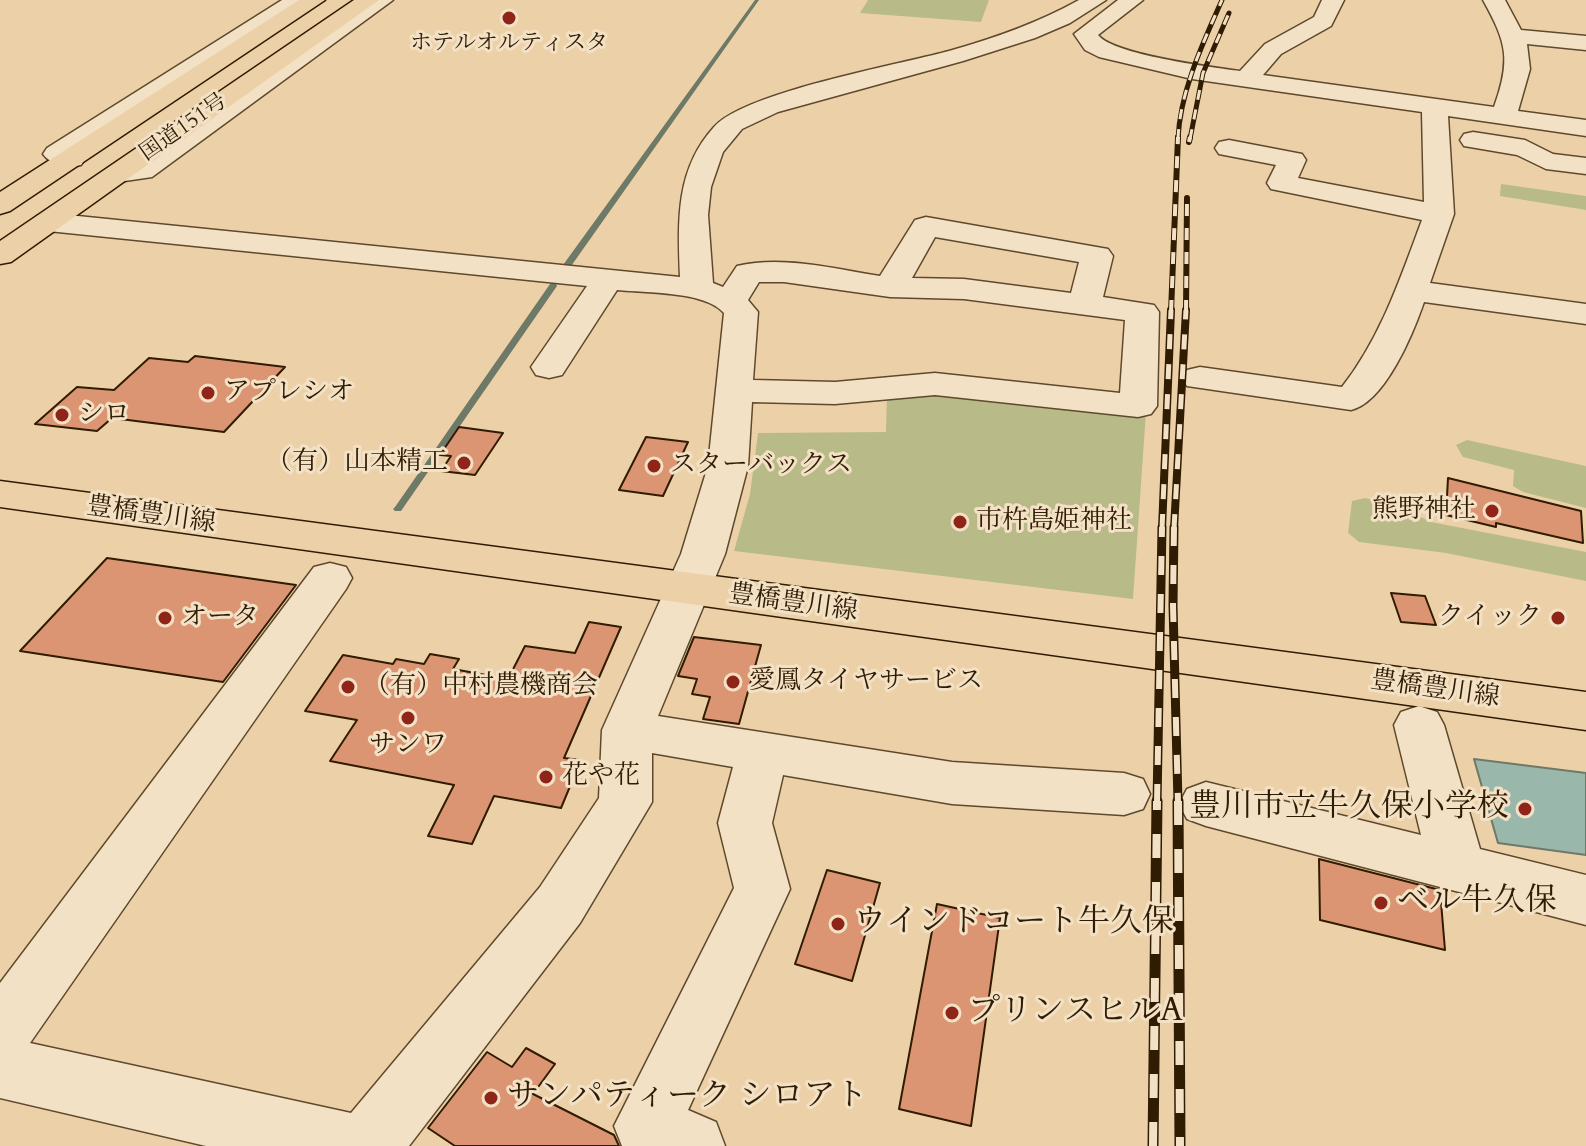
<!DOCTYPE html>
<meta charset="utf-8">
<style>
body{margin:0}
canvas{display:block;background:#ecd1a8}
</style>
<canvas width="1586" height="1146"></canvas>
<script>
const ctx = document.querySelector('canvas').getContext('2d');
ctx.lineJoin = 'round';
function paint(path, color) { ctx.fillStyle = color; ctx.fill(path, 'evenodd'); }
function trace(path, color, width, dash) { ctx.strokeStyle = color; ctx.lineWidth = width; ctx.lineCap = dash ? 'butt' : 'round'; ctx.setLineDash(dash || []); ctx.stroke(path); }
function label(font, color, halo, rows, align = 'center') {
  ctx.font = font + ' Cardo,"Noto Serif JP",serif'; ctx.lineWidth = 6; ctx.setLineDash([]); ctx.textBaseline = 'middle'; ctx.strokeStyle = halo; ctx.fillStyle = color; for (const [text, x, y, turn = 0] of rows) {
    ctx.save(); ctx.translate(x, y); ctx.rotate((+turn || 0) * Math.PI / 180); ctx.textAlign = isNaN(turn) ? turn : align; if (halo) ctx.strokeText(text, 0, 0); ctx.fillText(text, 0, 0); ctx.restore();
  }
}
const green = new Path2D(`
 M 868,0 L 989,0 L 981,22 L 860,13 Z
 M 1501,184 L 1586,196 L 1586,210 L 1500,196 Z
 M 936,390 L 1146,412 L 1133,599 L 734,551 L 750,494 L 758,433 L 886,432 L 887,392 Z
 M 1467,440 L 1586,466 L 1586,508 L 1523,492 L 1513,486 L 1514,470 L 1463,457 L 1456,445 Z
 M 1365,498 L 1396,505 L 1431,522 L 1586,552 L 1586,581 L 1446,553 L 1359,542 L 1348,533 L 1352,501 Z`);
const water = new Path2D(`
 M 1474,759 L 1586,773 L 1586,855 L 1498,843 Z`);
const stream = new Path2D(`
 M 755,0 L 759,0 L 569,269 L 563,269 L 563,265 Z
 M 550,284 L 556,284 L 557,286 L 401,511 L 395,511 L 393,509 L 395,507 Z`);
const building = new Path2D(`
 M 195,356 L 285,367 L 224,432 L 112,418 L 97,431 L 35,424 L 77,387 L 114,390 L 149,358 L 188,362 Z
 M 459,427 L 503,433 L 475,475 L 441,471 L 451,456 L 440,455 Z
 M 646,437 L 688,442 L 663,496 L 619,490 Z
 M 1448,478 L 1581,511 L 1583,543 L 1496,523 L 1496,527 L 1446,515 Z
 M 107,558 L 296,585 L 223,682 L 20,651 Z
 M 1391,593 L 1425,596 L 1436,625 L 1401,622 Z
 M 589,622 L 621,627 L 564,758 L 581,760 L 561,808 L 494,796 L 472,844 L 428,836 L 454,785 L 330,761 L 357,720 L 305,711 L 343,655 L 393,664 L 396,659 L 424,664 L 430,654 L 459,659 L 453,669 L 508,679 L 525,646 L 575,653 Z
 M 694,637 L 761,645 L 739,724 L 703,719 L 710,697 L 692,694 L 697,679 L 678,676 Z
 M 1319,859 L 1440,890 L 1445,950 L 1320,920 Z
 M 827,870 L 880,883 L 852,981 L 795,964 Z
 M 937,904 L 1000,918 L 971,1126 L 899,1109 Z
 M 526,1048 L 555,1064 L 533,1094 L 614,1135 L 619,1146 L 455,1146 L 428,1128 L 487,1052 L 512,1067 Z`);
const minor = new Path2D(`
 M 282,0 L 308,0 L 78,152 L 85,159 L 81,165 C 68,168 51,165 43,154 L 47,148 Z
 M 368,0 L 393,0 L 152,177 L 118,182 L 108,180 L 104,174 L 108,168 L 134,164 Z
 M 1079,0 L 1106,0 L 1070,23 L 1035,38 L 963,61 L 778,112 L 742,129 L 723,152 L 711,187 L 708,215 L 713,283 L 723,287 L 737,266 C 782,255 835,269 880,276 L 915,220 L 926,217 L 1108,249 L 1113,256 L 1103,297 L 1154,305 L 1159,312 L 1157,406 L 1151,414 L 1138,417 L 935,395 L 835,404 L 752,402 L 748,466 L 725,554 L 658,716 L 952,762 L 1124,773 L 1143,779 L 1150,794 L 1143,809 L 1124,815 L 952,804 L 783,775 L 772,823 L 790,889 L 688,1110 L 716,1122 L 725,1146 L 622,1146 L 614,1126 L 734,888 L 718,823 L 733,767 L 652,753 L 652,802 L 580,923 L 409,1146 L 206,1146 L 0,1098 L 0,983 L 314,567 L 330,563 L 346,567 L 352,578 L 346,589 L 30,1043 L 351,1113 L 540,887 L 599,798 L 602,730 L 681,554 L 708,466 L 724,313 C 705,291 646,293 617,290 L 562,375 L 549,378 L 536,375 L 531,367 L 587,286 L 48,231 L 37,228 L 33,222 L 37,216 L 48,213 L 680,277 C 678,222 675,170 714,127 C 745,92 898,65 949,51 C 995,38 1038,23 1079,0 ZM 935,237 L 1079,262 L 1071,293 L 964,279 L 912,278 ZM 759,282 L 784,282 L 890,297 L 964,299 L 1125,320 L 1120,393 L 935,373 L 835,382 L 753,380 L 758,312 L 748,300 Z
 M 1118,0 L 1143,0 L 1098,35 C 1114,55 1211,67 1240,71 L 1265,44 L 1314,17 L 1322,0 L 1344,0 L 1331,26 L 1281,54 L 1263,75 L 1494,107 C 1511,60 1507,43 1483,0 L 1505,0 L 1521,30 L 1586,36 L 1586,50 L 1527,44 L 1530,69 L 1518,111 L 1586,120 L 1586,136 L 1448,116 L 1454,214 L 1430,283 L 1586,304 L 1586,324 L 1424,302 C 1413,334 1385,402 1351,410 L 1187,386 L 1182,378 L 1187,370 L 1200,367 L 1342,387 C 1381,337 1400,279 1422,220 L 1271,189 L 1267,183 L 1276,165 L 1219,154 L 1215,148 L 1219,142 L 1229,140 L 1302,154 L 1306,160 L 1298,178 L 1424,202 L 1422,112 L 1192,79 L 1099,57 L 1085,50 L 1074,34 Z
 M 1473,132 L 1525,140 L 1553,154 L 1586,158 L 1586,174 L 1546,169 L 1517,155 L 1464,146 L 1460,140 L 1464,134 Z
 M 1419,706 L 1437,712 L 1444,725 L 1480,849 L 1586,875 L 1586,925 L 1206,826 L 1187,819 L 1179,804 L 1187,789 L 1206,782 L 1421,835 L 1394,725 L 1401,712 Z`);
const major = new Path2D(`
 M 0,481 L 1586,692 L 1586,730 L 0,507 Z`);
const highway = new Path2D(`
 M 299,0 L 325,0 L 10,211 L 0,214 L 0,192 Z
 M 354,0 L 379,0 L 11,262 L 0,264 L 0,241 Z`);
const railFar4 = new Path2D(`
 M 1178,139 C 1180,91 1203,43 1222,0
 M 1190,139 L 1203,73 L 1229,13`);
const railFar3 = new Path2D(`
 M 1189,142 L 1190,137
 M 1171,312 L 1178,137
 M 1186,312 L 1187,198`);
const railFar2 = new Path2D(`
 M 1162,529 L 1171,310
 M 1174,529 L 1186,310`);
const railFar1 = new Path2D(`
 M 1174,527 L 1173,605 L 1178,803
 M 1157,803 L 1162,527`);
const rail = new Path2D(`
 M 1178,801 L 1180,1146
 M 1153,1146 L 1157,801`);
const markers = [
 [509,18,8,"#8f2418"],
 [208,393,8,"#8f2418"],
 [62,415,8,"#8f2418"],
 [464,463,8,"#8f2418"],
 [654,466,8,"#8f2418"],
 [1492,511,8,"#8f2418"],
 [960,522,8,"#8f2418"],
 [165,618,8,"#8f2418"],
 [1558,618,8,"#8f2418"],
 [733,682,8,"#8f2418"],
 [348,687,8,"#8f2418"],
 [408,718,8,"#8f2418"],
 [546,777,8,"#8f2418"],
 [1525,809,8,"#8f2418"],
 [1381,903,8,"#8f2418"],
 [838,924,8,"#8f2418"],
 [952,1013,8,"#8f2418"],
 [491,1098,8,"#8f2418"]
];
const farPoinames = [
 ["ホテルオルティスタ",509,44]
];
const farStreetnames = [
 ["国道151号",184,128,-35]
];
const poiNames = [
 ["アプレシオ",224,393],
 ["シロ",78,415],
 ["（有）山本精工",448,463,"right"],
 ["スターバックス",670,466],
 ["熊野神社",1476,511,"right"],
 ["市杵島姫神社",976,522],
 ["オータ",181,618],
 ["クイック",1542,618,"right"],
 ["愛鳳タイヤサービス",749,682],
 ["（有）中村農機商会",364,687],
 ["サンワ",408,746,"center"],
 ["花や花",562,777]
];
const streetNames = [
 ["豊橋豊川線",151,516,8],
 ["豊橋豊川線",793,604,8],
 ["豊橋豊川線",1435,690,8]
];
const nearPoinames = [
 ["豊川市立牛久保小学校",1509,809,"right"],
 ["ベル牛久保",1397,903],
 ["ウインドコート牛久保",854,924],
 ["プリンスヒルA",968,1013],
 ["サンパティーク シロアト",507,1098]
];
paint(green, '#b8bb87');
paint(water, '#99b7aa');
trace(water, '#6f7967', 2);
paint(stream, '#6f7967');
paint(building, '#dc9573');
trace(building, '#301c02', 2);
trace(minor, '#5f492c', 3);
trace(major, '#301c02', 3);
trace(highway, '#301c02', 3);
paint(minor, '#f3e1c6');
paint(major, '#ecd1a8');
paint(highway, '#ecd1a8');
trace(railFar4, '#301c02', 5);
trace(railFar3, '#301c02', 6);
trace(railFar2, '#301c02', 8);
trace(railFar1, '#301c02', 9);
trace(rail, '#301c02', 11);
trace(railFar4, '#f3e1c6', 3, [10]);
trace(railFar3, '#f3e1c6', 4, [12]);
trace(railFar2, '#f3e1c6', 5, [15]);
trace(railFar1, '#f3e1c6', 6, [19]);
trace(rail, '#f3e1c6', 8, [24]);
for (const [x, y, r, color] of markers) { const dot = new Path2D(); dot.arc(x, y, r, 0, 2 * Math.PI); ctx.fillStyle = color; ctx.fill(dot); trace(dot, '#f3e1c6', 3); }
label('22px', '#301c02', '#f3e1c6', farPoinames);
label('22px', '#301c02', '#f3e1c6', farStreetnames);
label('26px', '#301c02', '#f3e1c6', poiNames, 'left');
label('26px', '#301c02', '#f3e1c6', streetNames);
label('32px', '#301c02', '#f3e1c6', nearPoinames, 'left');
</script>
